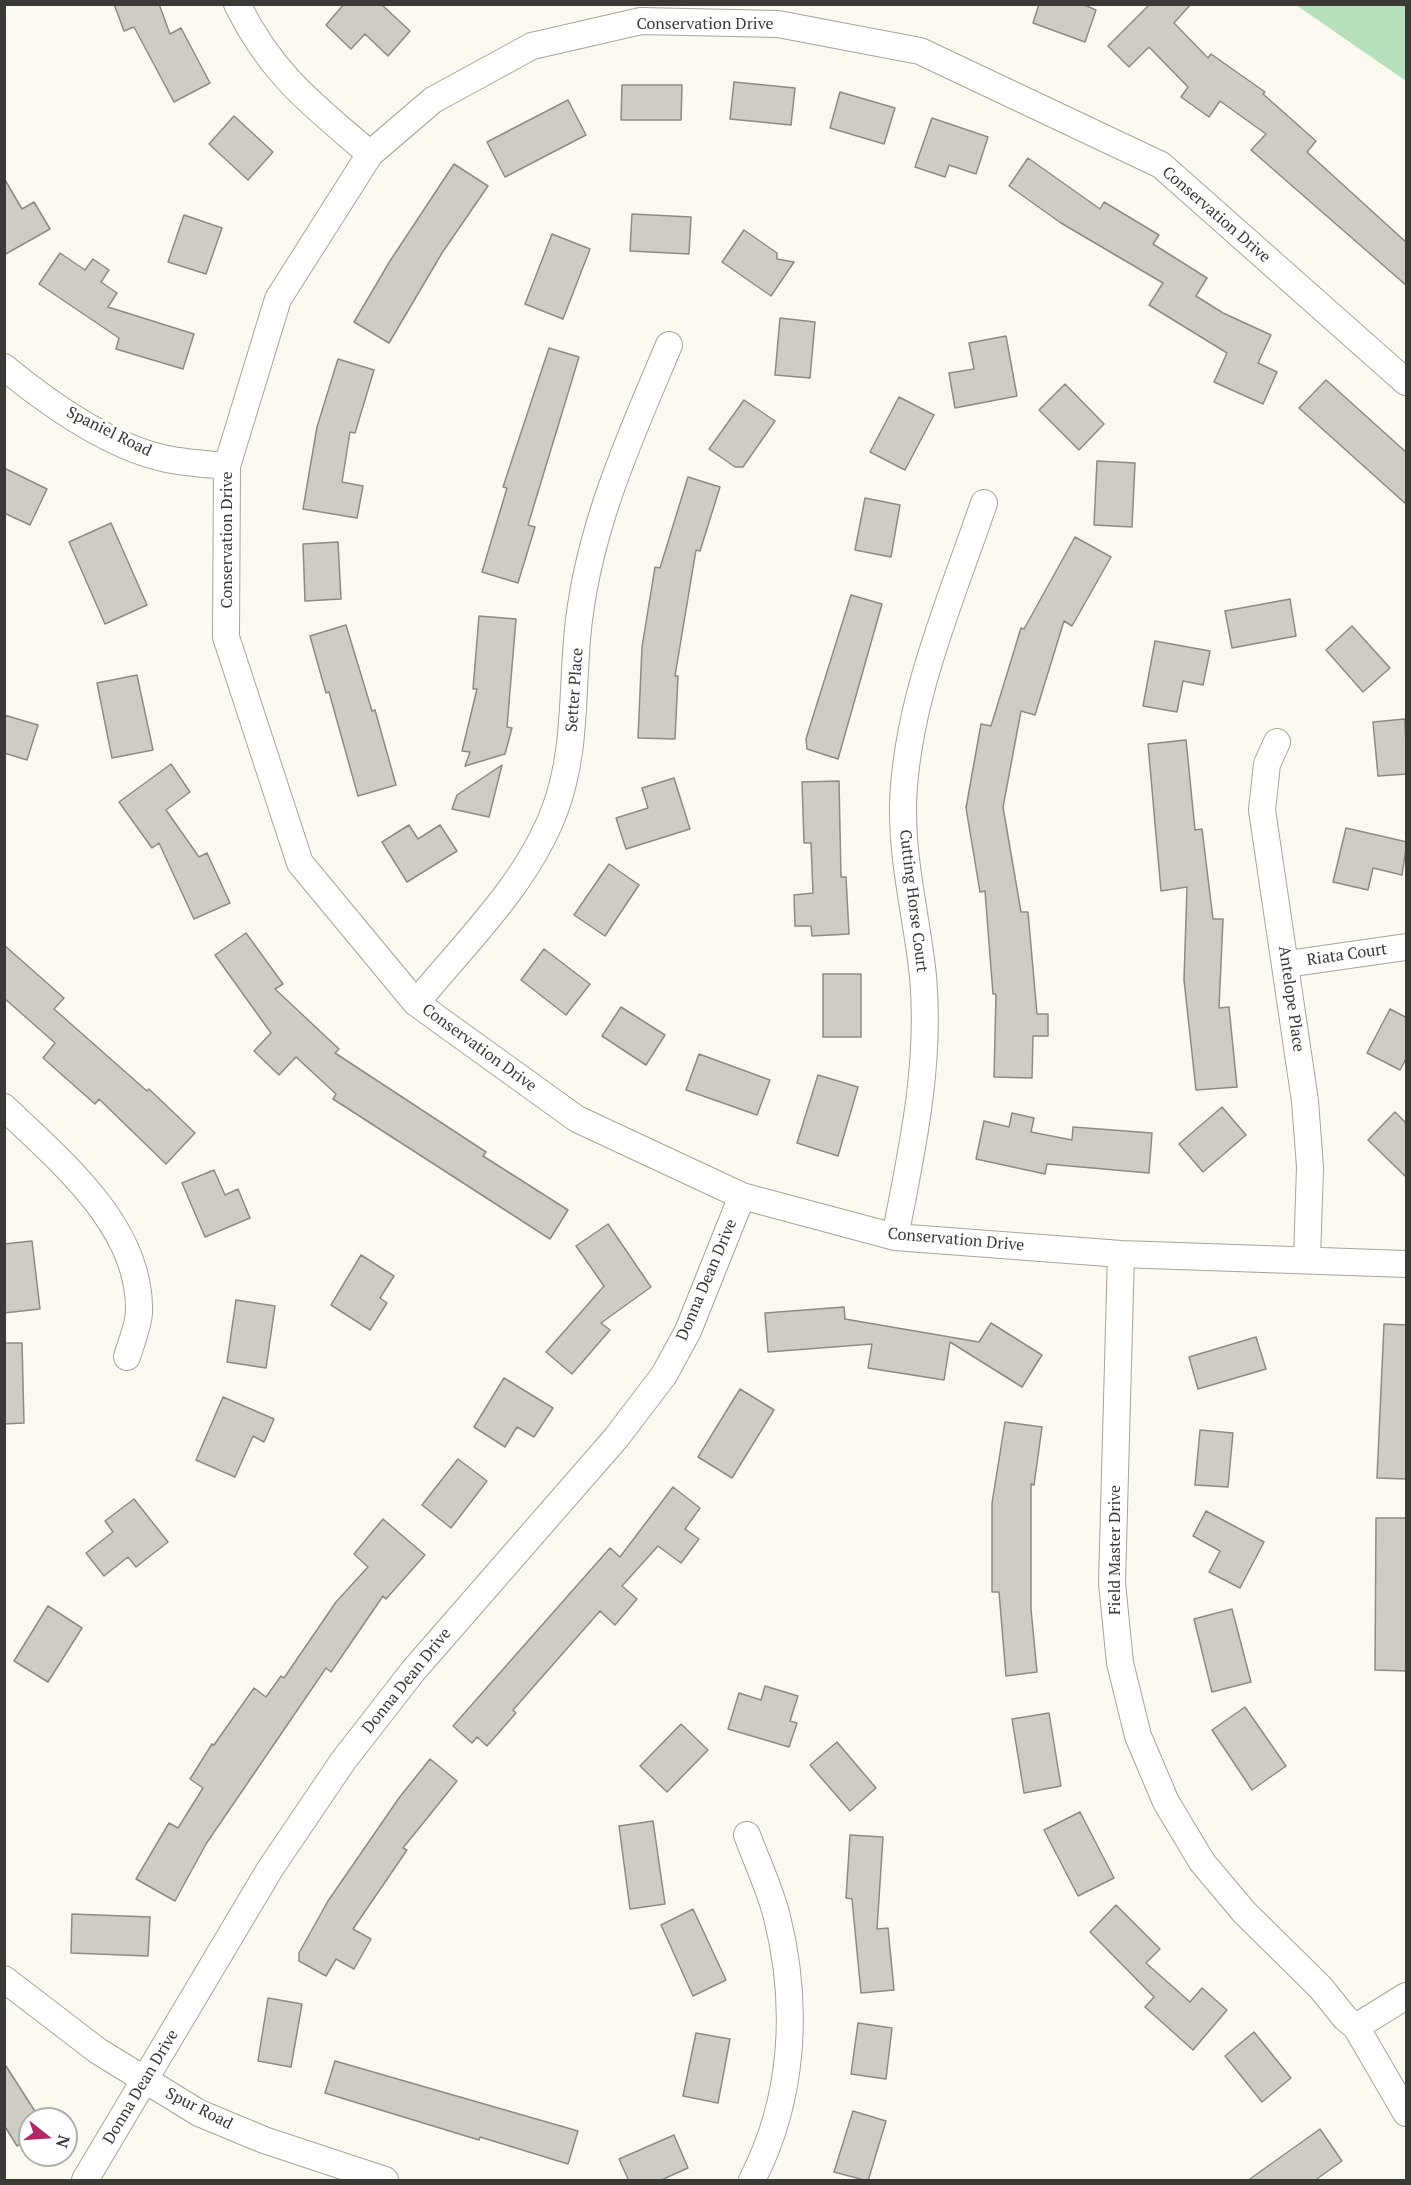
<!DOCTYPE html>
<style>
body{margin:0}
#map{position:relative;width:1411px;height:2185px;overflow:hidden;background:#fbf9f0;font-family:"PT Serif",serif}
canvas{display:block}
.frame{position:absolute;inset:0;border:6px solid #3a3936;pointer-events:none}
.north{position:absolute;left:18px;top:2107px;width:60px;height:60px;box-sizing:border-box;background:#fff;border:2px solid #b0b0af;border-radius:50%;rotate:107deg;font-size:16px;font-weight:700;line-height:24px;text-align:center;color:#3a3936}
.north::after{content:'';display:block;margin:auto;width:21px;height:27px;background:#b12766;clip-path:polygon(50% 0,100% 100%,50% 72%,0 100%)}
</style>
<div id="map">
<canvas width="1411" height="2185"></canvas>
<div class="frame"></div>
<div class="north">N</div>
</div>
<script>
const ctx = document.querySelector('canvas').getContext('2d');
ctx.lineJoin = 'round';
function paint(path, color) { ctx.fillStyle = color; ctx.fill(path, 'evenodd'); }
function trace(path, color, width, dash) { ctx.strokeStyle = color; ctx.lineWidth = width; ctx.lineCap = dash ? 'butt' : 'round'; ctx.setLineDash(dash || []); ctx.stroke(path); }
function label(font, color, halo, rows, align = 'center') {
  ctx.font = font + ' "PT Serif",serif'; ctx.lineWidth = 6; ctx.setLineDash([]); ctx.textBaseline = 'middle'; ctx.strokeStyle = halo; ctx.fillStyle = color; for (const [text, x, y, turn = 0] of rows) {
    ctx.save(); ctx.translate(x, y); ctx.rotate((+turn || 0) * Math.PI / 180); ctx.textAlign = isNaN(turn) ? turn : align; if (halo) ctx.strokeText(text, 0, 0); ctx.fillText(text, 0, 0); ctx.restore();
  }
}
const green = new Path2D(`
 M 1296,5 L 1406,5 L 1406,81 Z`);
const building = new Path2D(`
 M 114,4 L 159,4 L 170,34 L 181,28 L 210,83 L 174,102 L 134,27 L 124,31 Z
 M 344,4 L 381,4 L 410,31 L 388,56 L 365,34 L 351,49 L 326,25 Z
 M 1039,4 L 1082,4 L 1096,10 L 1085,42 L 1033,23 Z
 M 1150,4 L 1191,4 L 1174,23 L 1208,58 L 1211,54 L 1265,92 L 1263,94 L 1316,141 L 1307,152 L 1407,243 L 1407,286 L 1251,150 L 1266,134 L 1220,101 L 1209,117 L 1181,97 L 1188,87 L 1149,47 L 1129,67 L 1108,46 Z
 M 734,82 L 795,88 L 791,125 L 730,119 Z
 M 622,85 L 682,85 L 681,120 L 621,120 Z
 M 840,92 L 895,108 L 884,144 L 830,128 Z
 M 568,100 L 586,135 L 505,177 L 487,142 Z
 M 234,116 L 273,152 L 248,180 L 209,144 Z
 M 932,118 L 988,137 L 976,174 L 949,165 L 945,177 L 915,167 Z
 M 1028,158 L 1100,209 L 1104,202 L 1159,235 L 1153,244 L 1207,278 L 1196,296 L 1223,313 L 1271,335 L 1258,363 L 1277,372 L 1263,404 L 1214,382 L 1227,353 L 1149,305 L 1163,283 L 1061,223 L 1009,186 Z
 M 454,164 L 488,186 L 442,253 L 389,343 L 354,322 L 390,261 Z
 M 4,178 L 22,209 L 34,202 L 50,229 L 4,255 Z
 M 632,214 L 691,217 L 689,254 L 630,251 Z
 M 184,215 L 222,228 L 206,274 L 168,262 Z
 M 744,230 L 777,253 L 777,259 L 794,262 L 771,296 L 722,262 Z
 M 552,234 L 590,249 L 563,319 L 525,304 Z
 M 60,253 L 85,270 L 93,259 L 109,270 L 101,282 L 117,293 L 108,307 L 194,334 L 183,369 L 116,349 L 119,338 L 39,284 Z
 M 780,318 L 815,322 L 810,378 L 775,375 Z
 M 1006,336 L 1017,396 L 955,408 L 949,373 L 974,369 L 969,343 Z
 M 549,348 L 579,357 L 528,525 L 535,527 L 518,583 L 482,572 L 507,488 L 503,487 Z
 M 338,359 L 374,370 L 355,433 L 350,432 L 342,482 L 363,486 L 357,518 L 303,509 L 317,427 Z
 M 1326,380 L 1407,453 L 1407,505 L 1299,408 Z
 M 1065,384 L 1104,424 L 1079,450 L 1039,410 Z
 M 899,397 L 934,415 L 905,470 L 870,452 Z
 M 744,400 L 775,421 L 743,467 L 735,467 L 709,449 Z
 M 1097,461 L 1135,463 L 1132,527 L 1094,525 Z
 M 4,468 L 47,489 L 30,525 L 4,513 Z
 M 688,477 L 720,487 L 700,551 L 696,550 L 675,676 L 678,676 L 675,739 L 638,738 L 642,647 L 655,567 L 660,568 Z
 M 865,498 L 900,505 L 891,557 L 855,550 Z
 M 111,523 L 147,605 L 105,624 L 69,542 Z
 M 1075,537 L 1111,557 L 1072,626 L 1064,621 L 1035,715 L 1021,711 L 1003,807 L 1021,912 L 1028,912 L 1037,1014 L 1048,1014 L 1048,1036 L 1033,1036 L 1032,1078 L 994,1077 L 996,994 L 993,994 L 985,891 L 980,892 L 966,808 L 981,724 L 991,726 L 1021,628 L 1024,629 Z
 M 338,542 L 341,599 L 305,601 L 303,544 Z
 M 851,595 L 882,604 L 838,759 L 807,749 L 806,739 Z
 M 1290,599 L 1296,636 L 1232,648 L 1225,611 Z
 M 479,616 L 516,619 L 507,727 L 512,728 L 505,754 L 465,766 L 470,752 L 462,751 L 477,689 L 473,689 Z
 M 346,625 L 372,711 L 375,710 L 396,785 L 358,796 L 329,692 L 326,693 L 310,636 Z
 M 1352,626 L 1390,668 L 1363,692 L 1326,650 Z
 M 1155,641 L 1210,651 L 1203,685 L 1183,681 L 1177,712 L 1143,706 Z
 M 137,675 L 153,750 L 112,758 L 97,683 Z
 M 4,715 L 38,725 L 27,760 L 4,753 Z
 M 1405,719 L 1407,774 L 1378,776 L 1373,722 Z
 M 1186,740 L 1195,830 L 1202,829 L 1213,919 L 1223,919 L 1219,1008 L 1229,1007 L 1237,1087 L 1196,1090 L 1184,980 L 1187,887 L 1161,891 L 1148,744 Z
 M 171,764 L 190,792 L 166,810 L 199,857 L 207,853 L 230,903 L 194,919 L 159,843 L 152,848 L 119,802 Z
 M 502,765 L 489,817 L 452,809 L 457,795 Z
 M 674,778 L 690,829 L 626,849 L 616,818 L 648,808 L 642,788 Z
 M 839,781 L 841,877 L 846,877 L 849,934 L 812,936 L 811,926 L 795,926 L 794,895 L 813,893 L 811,843 L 804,843 L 802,782 Z
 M 409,825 L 418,839 L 440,825 L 457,851 L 407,882 L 382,842 Z
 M 1346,828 L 1407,842 L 1402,875 L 1373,868 L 1368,890 L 1333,882 Z
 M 609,864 L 639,885 L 605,936 L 574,915 Z
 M 246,933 L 283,984 L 275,989 L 339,1049 L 335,1053 L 486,1152 L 483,1156 L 568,1210 L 550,1239 L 333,1099 L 336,1094 L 296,1057 L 279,1075 L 254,1051 L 271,1033 L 215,955 Z
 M 4,945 L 64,998 L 54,1009 L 147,1091 L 149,1089 L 195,1133 L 166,1164 L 99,1099 L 95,1104 L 43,1058 L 55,1043 L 4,998 Z
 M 544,949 L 590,984 L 566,1015 L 521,980 Z
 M 823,974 L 861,974 L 861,1037 L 823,1037 Z
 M 621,1007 L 665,1035 L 646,1065 L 602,1036 Z
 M 1390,1009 L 1407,1018 L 1407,1057 L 1400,1070 L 1367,1053 Z
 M 699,1054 L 770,1080 L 757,1115 L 686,1090 Z
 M 818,1075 L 858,1087 L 838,1156 L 797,1143 Z
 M 1222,1107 L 1246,1135 L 1203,1172 L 1179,1144 Z
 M 1395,1112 L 1407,1124 L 1407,1178 L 1368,1140 Z
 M 1012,1113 L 1034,1118 L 1031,1132 L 1072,1140 L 1073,1127 L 1152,1133 L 1149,1173 L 1047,1164 L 1045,1174 L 976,1159 L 984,1121 L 1009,1127 Z
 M 214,1170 L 225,1195 L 238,1189 L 250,1218 L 205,1237 L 182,1183 Z
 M 608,1224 L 651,1287 L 601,1323 L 610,1330 L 572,1374 L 546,1352 L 604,1286 L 576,1246 Z
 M 32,1241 L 40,1309 L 4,1313 L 4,1244 Z
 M 361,1255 L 394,1276 L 380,1298 L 387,1303 L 370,1330 L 331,1305 Z
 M 236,1300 L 275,1306 L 266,1368 L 227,1362 Z
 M 844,1307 L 845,1319 L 979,1342 L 991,1323 L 1042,1355 L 1022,1387 L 950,1342 L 944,1380 L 868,1368 L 872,1344 L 768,1352 L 765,1313 Z
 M 1384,1324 L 1407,1325 L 1407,1479 L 1377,1478 Z
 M 1256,1337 L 1266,1369 L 1198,1389 L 1189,1357 Z
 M 4,1343 L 22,1343 L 24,1423 L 4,1424 Z
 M 504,1378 L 553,1408 L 534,1437 L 517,1427 L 505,1447 L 474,1427 Z
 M 740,1389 L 774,1410 L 732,1478 L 698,1457 Z
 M 223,1397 L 274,1419 L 264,1442 L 253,1436 L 235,1477 L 196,1460 Z
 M 1005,1422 L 1042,1427 L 1034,1485 L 1031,1484 L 1031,1609 L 1037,1672 L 1006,1676 L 999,1592 L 992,1592 L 992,1503 Z
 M 1200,1430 L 1233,1433 L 1228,1487 L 1195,1485 Z
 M 458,1459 L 487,1481 L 451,1528 L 422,1505 Z
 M 673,1487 L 700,1508 L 685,1529 L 699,1539 L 681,1563 L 658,1546 L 622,1586 L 637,1599 L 615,1625 L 600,1611 L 513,1710 L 516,1713 L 487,1746 L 477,1737 L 472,1743 L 453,1726 L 610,1548 L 620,1557 Z
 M 134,1499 L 168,1542 L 136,1567 L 128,1557 L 104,1576 L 86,1553 L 113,1532 L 105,1521 Z
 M 1206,1511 L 1264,1542 L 1240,1588 L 1209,1572 L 1220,1551 L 1193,1536 Z
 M 1376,1518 L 1407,1518 L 1407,1671 L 1375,1670 Z
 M 383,1519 L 425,1555 L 386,1599 L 383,1596 L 331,1672 L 326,1668 L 206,1844 L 175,1901 L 136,1879 L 169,1823 L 178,1828 L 203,1788 L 190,1779 L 212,1744 L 214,1745 L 254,1688 L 266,1697 L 281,1676 L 284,1678 L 336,1602 L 368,1567 L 354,1554 Z
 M 48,1606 L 82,1628 L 48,1682 L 14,1661 Z
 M 1232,1609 L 1251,1682 L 1212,1692 L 1194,1619 Z
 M 765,1686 L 798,1696 L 790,1721 L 797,1723 L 789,1747 L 728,1729 L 739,1693 L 761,1700 Z
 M 1245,1707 L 1286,1766 L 1252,1790 L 1212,1730 Z
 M 1049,1713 L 1061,1786 L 1024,1793 L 1012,1719 Z
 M 681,1724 L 708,1750 L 667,1792 L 640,1766 Z
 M 837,1742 L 876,1788 L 850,1811 L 810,1765 Z
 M 430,1759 L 457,1781 L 403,1848 L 407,1850 L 353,1929 L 371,1939 L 354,1969 L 336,1959 L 326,1976 L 299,1961 L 299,1953 L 328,1901 L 399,1798 Z
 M 1080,1812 L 1114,1878 L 1078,1896 L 1044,1830 Z
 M 653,1821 L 665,1904 L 630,1909 L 619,1826 Z
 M 850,1835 L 883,1837 L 877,1929 L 888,1928 L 894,1990 L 861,1993 L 852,1899 L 846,1898 Z
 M 1116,1905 L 1160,1949 L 1146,1963 L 1190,2002 L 1202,1988 L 1227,2010 L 1193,2050 L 1145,2007 L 1154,1997 L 1090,1932 Z
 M 693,1909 L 726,1980 L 693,1996 L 661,1925 Z
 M 72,1914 L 150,1917 L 148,1956 L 71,1953 Z
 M 268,1998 L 302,2004 L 291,2067 L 258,2061 Z
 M 858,2023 L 892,2028 L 886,2079 L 851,2074 Z
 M 1254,2032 L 1291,2078 L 1262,2102 L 1225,2056 Z
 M 696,2033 L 730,2039 L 718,2103 L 683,2096 Z
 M 335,2061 L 578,2131 L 568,2164 L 480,2137 L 479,2140 L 325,2093 Z
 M 4,2063 L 40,2119 L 30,2119 L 30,2138 L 17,2146 L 4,2125 Z
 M 853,2111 L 886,2121 L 868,2181 L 834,2172 Z
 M 1320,2129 L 1342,2161 L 1314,2181 L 1247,2181 Z
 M 674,2135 L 688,2168 L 659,2181 L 629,2181 L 619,2159 Z`);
const minor = new Path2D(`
 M 237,4 C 272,75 312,104 370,154
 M 4,367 C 49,404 109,447 167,459 C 186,463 207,464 227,466
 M 1406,382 L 1161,165 L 920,51 L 778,24 L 641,21 L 532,46 L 433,100 L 370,154 L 278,299 L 227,466 L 226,637 L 300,863 L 416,1003 L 577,1119 L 742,1196 L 895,1237 L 1121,1254 L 1406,1264
 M 1277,742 L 1267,764 L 1262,810 L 1305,1101 L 1310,1167 L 1307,1259
 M 1287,964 L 1406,947
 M 416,1003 C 465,943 526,885 554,812 C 578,750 571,684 579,620 C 591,522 631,435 669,345
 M 4,1107 C 60,1161 142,1227 139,1313 C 138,1327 131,1343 127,1357
 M 895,1237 C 912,1150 931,1065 923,976 C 917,919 902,863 903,805 C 906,701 951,600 984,503
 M 1121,1254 L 1112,1583 L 1120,1663 L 1138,1736 L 1166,1802 L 1202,1862 L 1244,1912 L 1321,1988 L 1345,2018 L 1356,2027 L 1406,2113
 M 747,1835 C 757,1862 770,1889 777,1917 C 799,2005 794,2099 752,2180
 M 4,1979 L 98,2051 L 199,2113 L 264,2140 L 385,2180
 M 1356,2027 L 1406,1996
 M 85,2180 L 270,1869 L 343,1761 L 413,1671 L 616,1438 L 664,1375 L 688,1331 L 742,1196`);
const streetNames = [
 ["Conservation Drive",705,24],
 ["Conservation Drive",1216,215,41],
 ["Spaniel Road",109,432,26],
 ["Conservation Drive",227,540,-90],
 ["Setter Place",575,690,-86],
 ["Cutting Horse Court",913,901,83],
 ["Riata Court",1347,955,-8],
 ["Antelope Place",1291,999,82],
 ["Conservation Drive",479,1048,36],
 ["Conservation Drive",956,1240,5],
 ["Donna Dean Drive",707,1280,-67],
 ["Field Master Drive",1115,1550,-90],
 ["Donna Dean Drive",407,1681,-51],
 ["Donna Dean Drive",141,2087,-59],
 ["Spur Road",199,2109,27]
];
paint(green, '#b6e0bc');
paint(building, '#cfccc4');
trace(building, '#8d8b83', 1.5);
trace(minor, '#a6a49c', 28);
trace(minor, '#fff', 26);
label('16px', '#3a3936', '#fff', streetNames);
</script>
